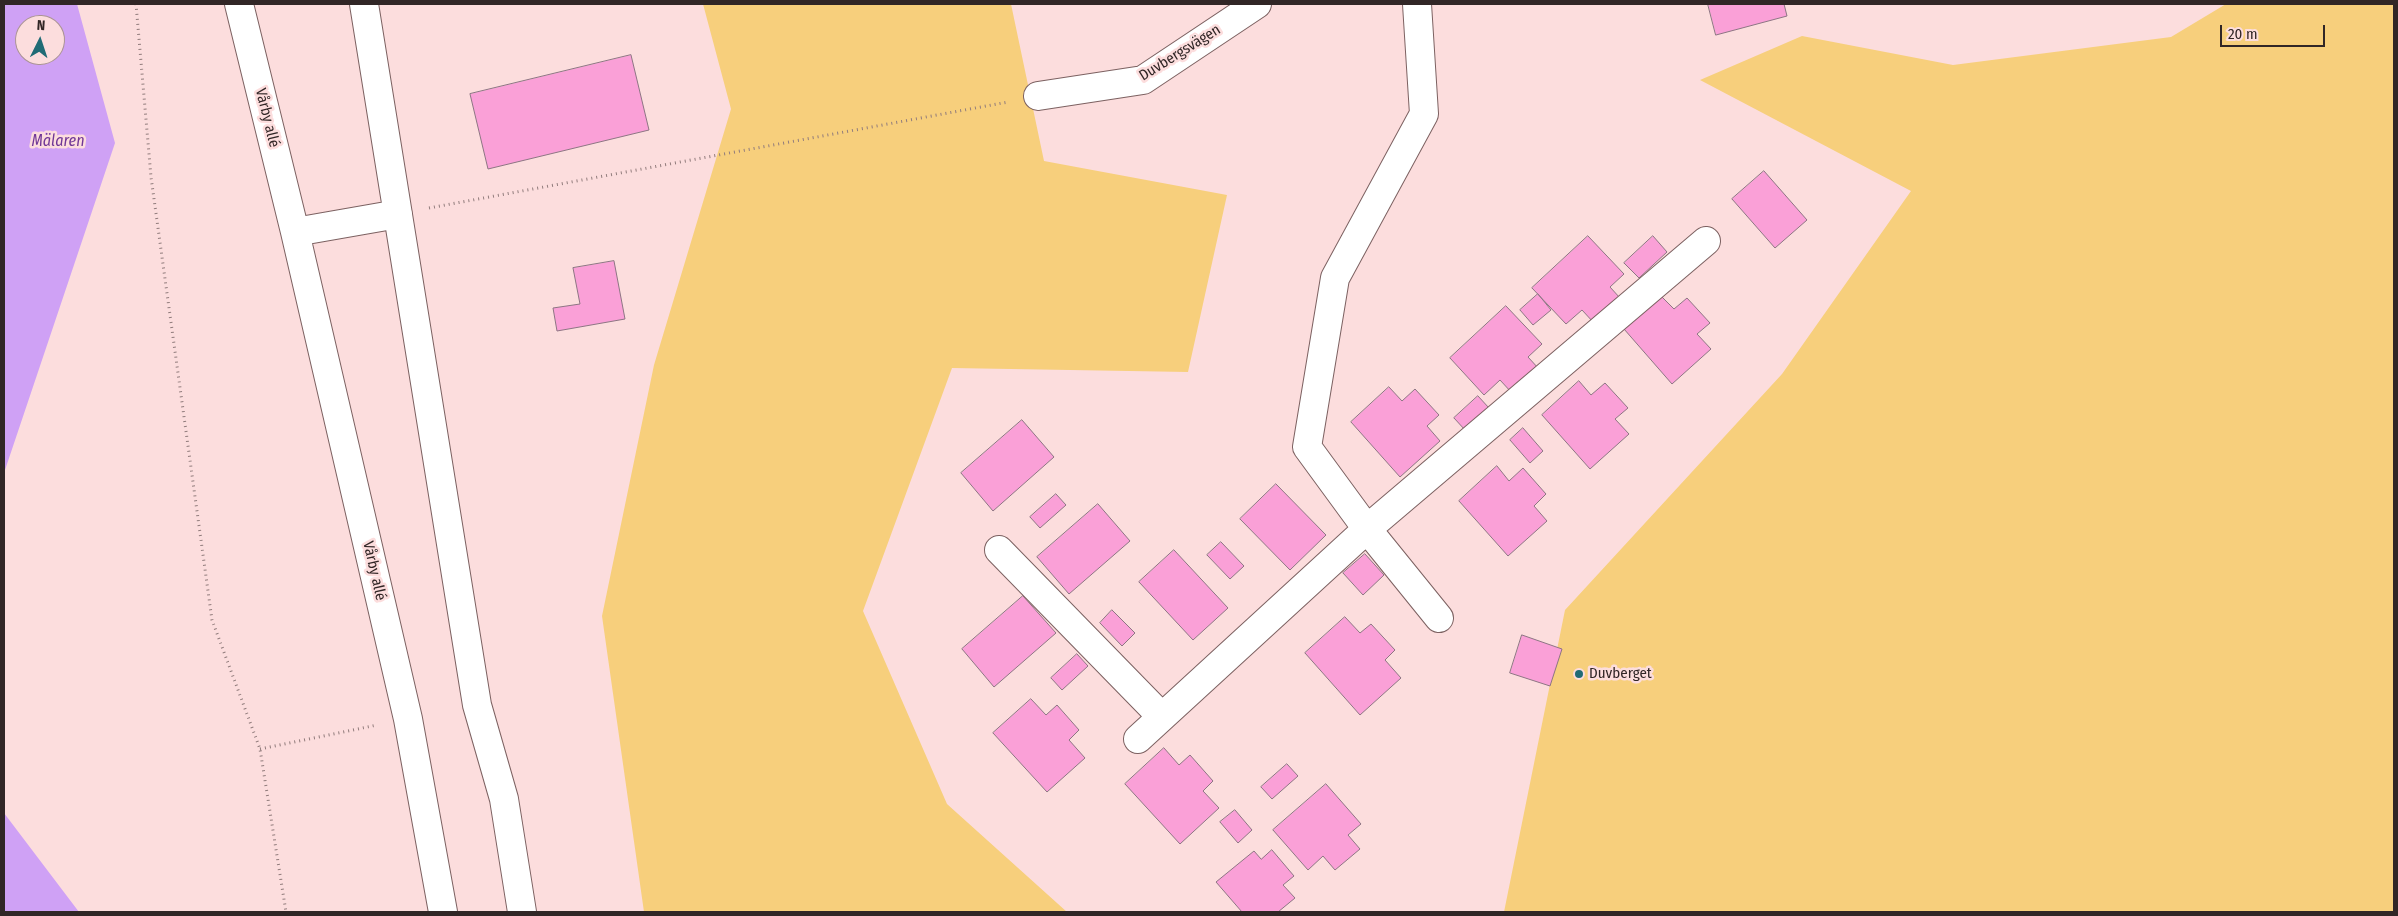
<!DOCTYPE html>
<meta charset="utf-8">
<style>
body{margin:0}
#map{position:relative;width:2398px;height:916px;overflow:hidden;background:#fcdddd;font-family:"Fira Sans Condensed",sans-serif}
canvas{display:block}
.frame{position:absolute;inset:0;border:5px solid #312626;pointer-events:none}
.north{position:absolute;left:15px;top:15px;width:50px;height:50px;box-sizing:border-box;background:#fcdddd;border:1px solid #ab9494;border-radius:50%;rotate:4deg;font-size:14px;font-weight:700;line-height:20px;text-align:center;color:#312626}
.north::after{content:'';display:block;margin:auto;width:18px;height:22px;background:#216b75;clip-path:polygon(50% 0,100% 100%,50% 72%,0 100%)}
.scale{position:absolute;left:2220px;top:25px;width:105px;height:22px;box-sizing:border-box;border:2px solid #312626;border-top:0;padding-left:6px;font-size:15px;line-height:18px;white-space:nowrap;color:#312626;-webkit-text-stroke:4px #fcdddd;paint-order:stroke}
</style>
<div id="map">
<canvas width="2398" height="916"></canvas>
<div class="frame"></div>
<div class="north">N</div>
<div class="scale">20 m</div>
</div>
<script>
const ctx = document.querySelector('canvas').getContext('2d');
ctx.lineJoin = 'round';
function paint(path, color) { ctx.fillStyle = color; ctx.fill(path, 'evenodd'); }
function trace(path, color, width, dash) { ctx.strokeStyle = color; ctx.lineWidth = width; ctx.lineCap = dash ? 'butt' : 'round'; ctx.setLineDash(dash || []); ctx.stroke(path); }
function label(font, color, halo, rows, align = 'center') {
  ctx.font = font + ' "Fira Sans Condensed",sans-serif'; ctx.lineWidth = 5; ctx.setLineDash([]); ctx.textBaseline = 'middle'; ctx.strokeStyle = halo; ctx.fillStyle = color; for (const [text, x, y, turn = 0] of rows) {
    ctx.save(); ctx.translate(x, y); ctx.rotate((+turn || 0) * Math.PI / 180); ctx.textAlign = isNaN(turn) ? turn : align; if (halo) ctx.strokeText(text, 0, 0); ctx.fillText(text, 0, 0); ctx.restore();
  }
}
const green = new Path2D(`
 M 703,4 L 1011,4 L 1044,161 L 1227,195 L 1188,372 L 952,368 L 863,611 L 947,804 L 1067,912 L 644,912 L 602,616 L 654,365 L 731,109 Z
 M 2226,4 L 2394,4 L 2394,912 L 1504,912 L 1565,610 L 1782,374 L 1911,191 L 1700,80 L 1802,36 L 1953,65 L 2171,37 Z`);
const water = new Path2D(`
 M 4,4 L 77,4 L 115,143 L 5,470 L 4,485 ZM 25,25 L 55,25 L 55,55 L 25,55 Z
 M 4,813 L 79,912 L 4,912 Z`);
const building = new Path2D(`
 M 1708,4 L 1784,4 L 1787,16 L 1716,35 Z
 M 631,55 L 649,130 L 488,169 L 470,94 Z
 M 1764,171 L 1807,220 L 1775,248 L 1732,199 Z
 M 1588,236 L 1624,274 L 1610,287 L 1620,298 L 1594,323 L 1582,310 L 1566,324 L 1532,288 Z
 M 1653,236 L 1667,252 L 1639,278 L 1624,263 Z
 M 614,261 L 625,319 L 557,331 L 553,308 L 580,304 L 573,268 Z
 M 1538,294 L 1551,310 L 1533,325 L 1520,310 Z
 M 1661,296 L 1674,309 L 1687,298 L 1710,323 L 1697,334 L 1711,349 L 1672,384 L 1624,329 Z
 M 1506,306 L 1542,344 L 1528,357 L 1539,369 L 1512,393 L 1500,380 L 1484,395 L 1450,358 Z
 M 1579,381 L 1591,395 L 1605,383 L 1628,408 L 1615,419 L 1629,434 L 1590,469 L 1542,415 Z
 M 1389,387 L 1402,401 L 1415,389 L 1439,415 L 1427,426 L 1440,441 L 1400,477 L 1351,422 Z
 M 1478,396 L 1489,408 L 1465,430 L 1454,418 Z
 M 1022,420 L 1054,457 L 993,511 L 961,473 Z
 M 1523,428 L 1543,451 L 1530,463 L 1510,440 Z
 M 1497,466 L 1509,481 L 1523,468 L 1546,494 L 1534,506 L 1547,521 L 1508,556 L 1459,501 Z
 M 1276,484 L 1326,535 L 1290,570 L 1240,519 Z
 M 1056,494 L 1066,505 L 1040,528 L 1030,517 Z
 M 1098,504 L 1130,541 L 1069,594 L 1037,557 Z
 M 1221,542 L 1244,566 L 1230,579 L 1207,555 Z
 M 1174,550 L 1228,608 L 1193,640 L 1139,582 Z
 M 1365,554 L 1384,575 L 1363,595 L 1343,573 Z
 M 1023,596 L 1056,633 L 994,687 L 962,649 Z
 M 1112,610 L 1135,633 L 1122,646 L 1100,623 Z
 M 1345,617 L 1360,633 L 1371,624 L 1395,650 L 1385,660 L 1401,678 L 1360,715 L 1305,653 Z
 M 1522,635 L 1562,649 L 1550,686 L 1510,673 Z
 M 1077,654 L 1088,666 L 1062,690 L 1051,678 Z
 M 1031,699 L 1046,715 L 1057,705 L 1079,730 L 1069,740 L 1085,758 L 1047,792 L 993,733 Z
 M 1164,748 L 1179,765 L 1190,755 L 1213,781 L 1203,791 L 1219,808 L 1180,844 L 1125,784 Z
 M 1287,764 L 1298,776 L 1272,799 L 1261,787 Z
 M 1326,784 L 1361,824 L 1348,835 L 1360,849 L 1335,870 L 1323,856 L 1308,870 L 1273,830 Z
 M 1235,810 L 1252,830 L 1238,843 L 1220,822 Z
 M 1272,850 L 1294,876 L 1283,885 L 1295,898 L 1278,912 L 1242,912 L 1216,882 L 1254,851 L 1261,859 Z`);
const path = new Path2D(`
 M 136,4 L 151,177 L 212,620 L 260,749 L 286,912
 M 429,208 L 1008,102
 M 260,749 L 377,725`);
const minor = new Path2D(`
 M 239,4 L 295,232 L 408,719 L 443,912
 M 364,4 L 477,705 L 504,799 L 522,912
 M 1417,4 L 1424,114 L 1335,278 L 1307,447 L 1367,529 L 1439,618
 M 1038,96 L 1143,80 L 1257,4
 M 295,232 L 398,214
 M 999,550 L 1162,717
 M 1138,739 L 1367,529 L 1706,241`);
const markers = [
 [1579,674,5,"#216b75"]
];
const streetNames = [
 ["Duvbergsvägen",1180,53,-32],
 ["Vårby allé",267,118,76],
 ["Vårby allé",374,571,77]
];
const poiNames = [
 ["Duvberget",1589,674]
];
const waterNames = [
 ["Mälaren",58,142]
];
paint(green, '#f7cf7c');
paint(water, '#cfa1f5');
paint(building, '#faa0d7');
trace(building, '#8d7583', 1);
trace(minor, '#7c6161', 30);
trace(path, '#917c7c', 3, [1, 4]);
trace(minor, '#fff', 28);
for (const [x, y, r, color] of markers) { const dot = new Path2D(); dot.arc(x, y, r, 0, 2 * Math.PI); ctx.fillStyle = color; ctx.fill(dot); trace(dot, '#fcdddd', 2); }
label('15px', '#312626', '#fcdddd', streetNames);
label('15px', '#312626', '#fcdddd', poiNames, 'left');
label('italic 16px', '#703696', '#fcdddd', waterNames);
</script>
